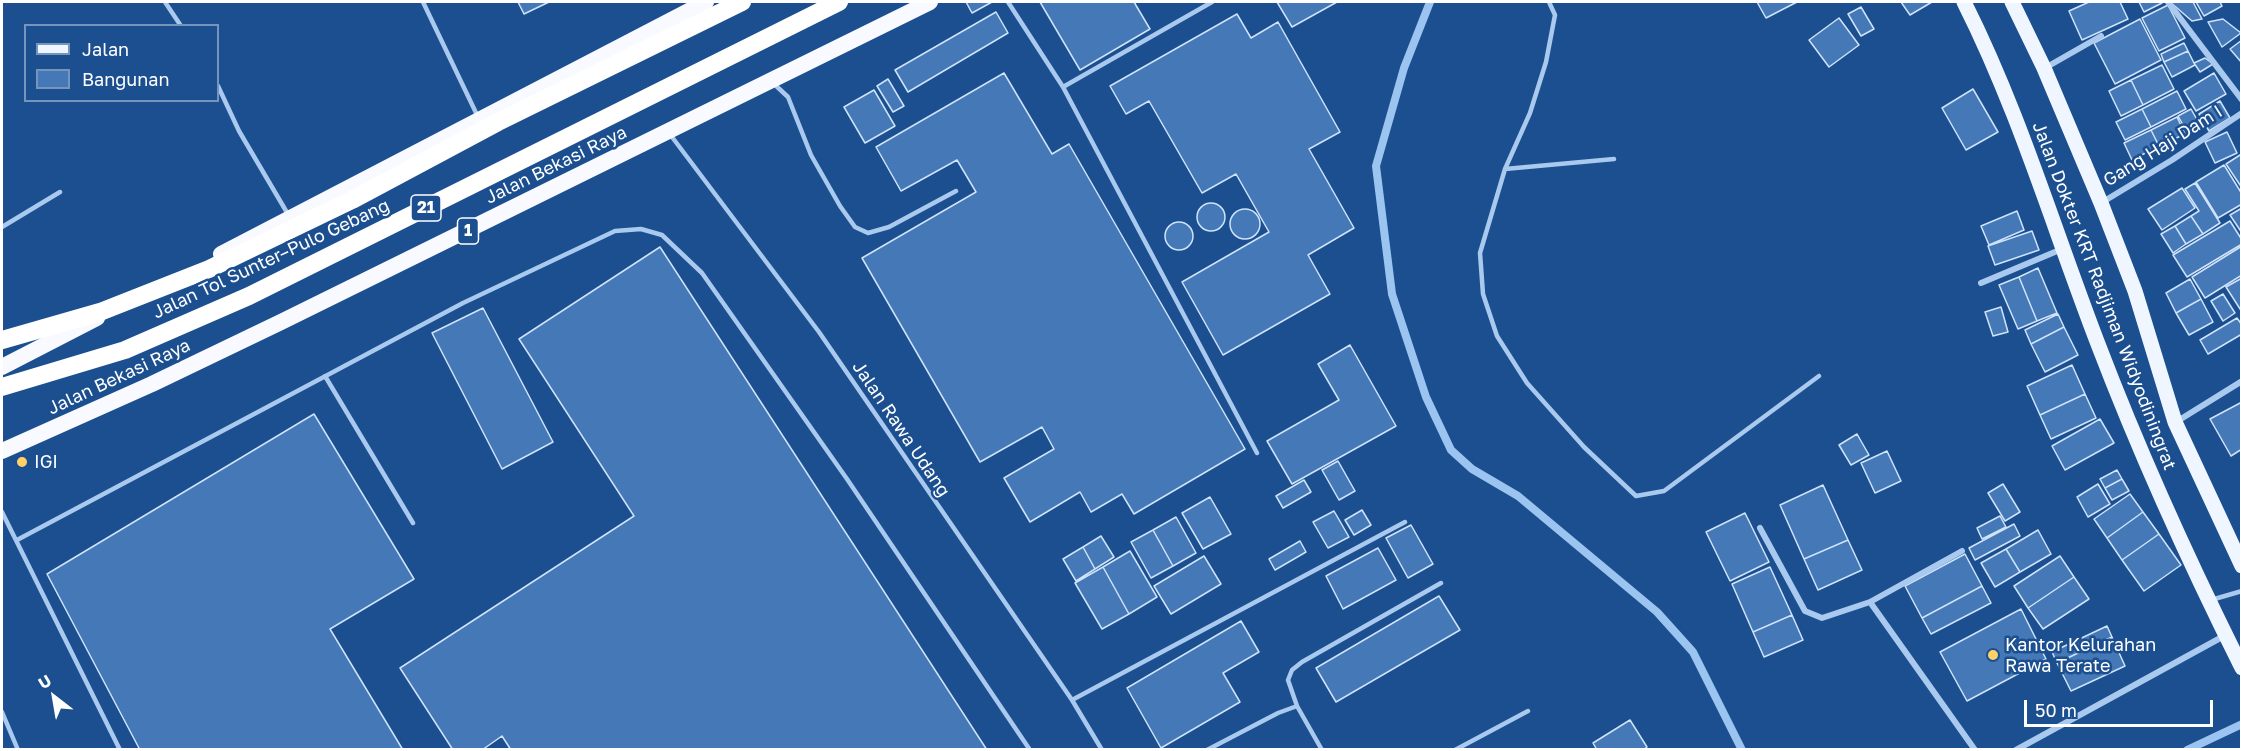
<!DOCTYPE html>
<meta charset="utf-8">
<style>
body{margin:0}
#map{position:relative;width:2243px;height:751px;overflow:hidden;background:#1b4f8f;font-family:"Golos Text",sans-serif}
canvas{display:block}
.frame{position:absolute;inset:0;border:3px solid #fff;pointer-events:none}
.legend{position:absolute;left:24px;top:24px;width:195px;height:78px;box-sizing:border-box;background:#1b4f8f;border:2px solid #7695bc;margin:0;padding:8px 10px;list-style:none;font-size:18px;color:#fff}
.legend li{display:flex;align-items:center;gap:12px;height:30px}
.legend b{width:30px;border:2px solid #7695bc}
.north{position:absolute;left:24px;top:667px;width:60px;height:60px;-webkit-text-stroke:4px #1b4f8f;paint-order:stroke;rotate:329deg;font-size:16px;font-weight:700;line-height:24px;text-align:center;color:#fff}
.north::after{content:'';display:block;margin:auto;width:21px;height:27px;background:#fff;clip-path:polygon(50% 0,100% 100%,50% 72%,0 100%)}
.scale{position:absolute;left:2024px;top:700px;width:189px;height:27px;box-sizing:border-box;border:3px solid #fff;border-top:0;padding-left:8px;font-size:18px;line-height:21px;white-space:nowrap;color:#fff;-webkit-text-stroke:4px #1b4f8f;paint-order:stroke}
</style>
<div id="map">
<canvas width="2243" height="751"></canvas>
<div class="frame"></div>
<ul class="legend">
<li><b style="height:8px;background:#f0f6ff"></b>Jalan</li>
<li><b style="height:16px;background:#4478b7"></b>Bangunan</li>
</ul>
<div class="north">U</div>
<div class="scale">50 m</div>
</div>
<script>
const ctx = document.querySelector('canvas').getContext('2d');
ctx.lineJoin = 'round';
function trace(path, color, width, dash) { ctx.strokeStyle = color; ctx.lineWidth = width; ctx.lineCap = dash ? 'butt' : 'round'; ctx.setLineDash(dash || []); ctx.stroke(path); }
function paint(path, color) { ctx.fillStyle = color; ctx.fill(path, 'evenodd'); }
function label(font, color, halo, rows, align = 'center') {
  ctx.font = font + ' "Golos Text",sans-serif'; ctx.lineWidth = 5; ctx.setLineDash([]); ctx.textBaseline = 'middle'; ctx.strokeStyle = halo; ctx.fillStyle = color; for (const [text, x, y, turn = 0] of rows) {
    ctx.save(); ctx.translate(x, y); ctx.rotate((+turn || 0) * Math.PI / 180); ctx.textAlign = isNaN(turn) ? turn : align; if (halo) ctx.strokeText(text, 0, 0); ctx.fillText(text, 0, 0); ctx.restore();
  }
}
const stream = new Path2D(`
 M 1430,2 L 1404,68 L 1376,166 L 1392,294 L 1426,397 L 1451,450 L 1472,469 L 1518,496 L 1657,612 L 1693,652 L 1742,750
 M 2187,750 L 2242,724`);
const building = new Path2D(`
 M 518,2 L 549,2 L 524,14 Z
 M 966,2 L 992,2 L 972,13 Z
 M 1040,2 L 1134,2 L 1150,29 L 1080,70 Z
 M 1277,2 L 1337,2 L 1292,27 Z
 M 1757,2 L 1797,2 L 1766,18 Z
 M 1901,2 L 1932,2 L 1910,15 Z
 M 2089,2 L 2120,2 L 2128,19 L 2082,40 L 2069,11 Z
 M 2139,2 L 2161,2 L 2162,3 L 2144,12 Z
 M 2170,2 L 2193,2 L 2202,19 L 2192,21 Z
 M 2196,2 L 2220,2 L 2222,6 L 2204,16 Z
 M 2168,5 L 2185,38 L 2159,51 L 2142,18 Z
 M 1861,7 L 1874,29 L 1861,36 L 1848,14 Z
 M 996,12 L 1008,33 L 908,92 L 895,70 Z
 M 1237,14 L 1251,38 L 1278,22 L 1340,132 L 1309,149 L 1354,228 L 1308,255 L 1330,294 L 1223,355 L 1182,282 L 1269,232 L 1236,174 L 1202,193 L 1149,101 L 1126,114 L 1110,86 Z
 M 1839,18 L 1859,45 L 1829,67 L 1809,40 Z
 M 2140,19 L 2161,60 L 2115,84 L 2094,43 Z
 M 2223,19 L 2241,33 L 2222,47 L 2208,22 Z
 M 2242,40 L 2242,63 L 2230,49 Z
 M 2184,43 L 2188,51 L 2164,62 L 2161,54 Z
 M 2188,51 L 2195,65 L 2172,77 L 2164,62 Z
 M 2205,58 L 2213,64 L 2200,72 L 2194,63 Z
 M 2162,65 L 2174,89 L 2143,105 L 2131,80 Z
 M 1004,73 L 1052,154 L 1069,144 L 1245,449 L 1134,514 L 1122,494 L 1091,512 L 1080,492 L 1030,522 L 1004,478 L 1054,449 L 1042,427 L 980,462 L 862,258 L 976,192 L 957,160 L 901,191 L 876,147 Z
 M 2214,73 L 2226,94 L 2196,111 L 2184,91 Z
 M 888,79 L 904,106 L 893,112 L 877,86 Z
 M 2131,80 L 2143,105 L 2121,116 L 2109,91 Z
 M 1973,89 L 1998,132 L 1966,150 L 1942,108 Z
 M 874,90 L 895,126 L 865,143 L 844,107 Z
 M 2177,91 L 2186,109 L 2151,127 L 2142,109 Z
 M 2220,101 L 2230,118 L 2209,131 L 2199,114 Z
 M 2142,109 L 2151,127 L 2125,140 L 2116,122 Z
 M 2191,109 L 2200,125 L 2187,132 L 2178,116 Z
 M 2177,117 L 2185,134 L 2159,146 L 2151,130 Z
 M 2151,130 L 2159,146 L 2132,160 L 2124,143 Z
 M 2227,132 L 2237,153 L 2215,163 L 2205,142 Z
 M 2240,155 L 2242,156 L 2242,188 L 2226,164 Z
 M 2224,165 L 2242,194 L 2242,204 L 2218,218 L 2196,182 Z
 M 2195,183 L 2220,223 L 2203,234 L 2191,216 L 2199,211 L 2185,189 Z
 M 2182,188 L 2195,208 L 2162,230 L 2148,209 Z
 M1197 217a14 14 0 1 1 28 0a14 14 0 1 1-28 0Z
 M 2242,208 L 2242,233 L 2230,215 Z
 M1230 224a15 15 0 1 1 30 0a15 15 0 1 1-30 0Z
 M 2017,211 L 2024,230 L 1989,245 L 1981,226 Z
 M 2191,216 L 2203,234 L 2186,244 L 2175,226 Z
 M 2230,221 L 2242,240 L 2242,244 L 2187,277 L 2173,255 Z
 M1165 236a14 14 0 1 1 28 0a14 14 0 1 1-28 0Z
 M 2175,226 L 2186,244 L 2173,253 L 2161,234 Z
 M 2032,231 L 2039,250 L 1995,265 L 1988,246 Z
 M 2242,246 L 2242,275 L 2205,298 L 2192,277 Z
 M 660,247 L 987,750 L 511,750 L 502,736 L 482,750 L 453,750 L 400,668 L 634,516 L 519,339 Z
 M 2038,268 L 2057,313 L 2037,321 L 2019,277 Z
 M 2019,277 L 2037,321 L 2018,329 L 1999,285 Z
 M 2242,278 L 2242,312 L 2226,287 Z
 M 2190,279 L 2201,299 L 2176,313 L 2166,293 Z
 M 2223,294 L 2235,313 L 2223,321 L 2211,301 Z
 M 2201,299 L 2213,322 L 2189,335 L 2176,313 Z
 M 2001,307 L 2008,332 L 1993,336 L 1985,312 Z
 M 483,308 L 553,442 L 502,469 L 432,333 Z
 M 2058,314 L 2064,327 L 2031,344 L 2025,330 Z
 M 2237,318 L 2242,325 L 2242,334 L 2208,354 L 2200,340 Z
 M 2064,327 L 2078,355 L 2045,372 L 2031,344 Z
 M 1350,345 L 1396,426 L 1292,484 L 1267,441 L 1339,400 L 1318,364 Z
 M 2072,365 L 2085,394 L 2040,415 L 2027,386 Z
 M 2085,394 L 2096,418 L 2051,439 L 2040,415 Z
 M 2242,402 L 2242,449 L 2231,456 L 2210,419 Z
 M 314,414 L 414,579 L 330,629 L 403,750 L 140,750 L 47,574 Z
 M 2100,419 L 2114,443 L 2065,470 L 2052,446 Z
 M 1857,434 L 1869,455 L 1851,465 L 1839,445 Z
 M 1887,451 L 1901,481 L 1875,493 L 1861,463 Z
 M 1338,461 L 1355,491 L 1339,500 L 1322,470 Z
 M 2117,470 L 2122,479 L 2105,488 L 2100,479 Z
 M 2122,479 L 2129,491 L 2112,500 L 2105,488 Z
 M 1304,480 L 1311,492 L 1283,508 L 1276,496 Z
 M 2003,484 L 2020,512 L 2005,521 L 1988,493 Z
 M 2098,484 L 2110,504 L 2088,517 L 2077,497 Z
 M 1823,485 L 1848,540 L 1804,559 L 1780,505 Z
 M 2130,494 L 2143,512 L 2107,538 L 2094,519 Z
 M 1210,497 L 1231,534 L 1203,549 L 1182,513 Z
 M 1362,510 L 1371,525 L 1354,535 L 1345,520 Z
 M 1334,511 L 1349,537 L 1328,548 L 1313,522 Z
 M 2143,512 L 2159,534 L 2122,560 L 2107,538 Z
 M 1745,513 L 1769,562 L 1730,581 L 1706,532 Z
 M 2000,516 L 2006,527 L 1982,539 L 1977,528 Z
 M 1176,517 L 1196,553 L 1173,566 L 1153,530 Z
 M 2014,524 L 2020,536 L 1975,560 L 1969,548 Z
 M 1411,525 L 1433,564 L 1408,578 L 1386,538 Z
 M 1153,530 L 1173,566 L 1151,578 L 1131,542 Z
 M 2038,530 L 2051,554 L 2020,572 L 2006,549 Z
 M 2159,534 L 2181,565 L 2144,591 L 2122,560 Z
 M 1101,536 L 1114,557 L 1095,569 L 1083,547 Z
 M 1848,540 L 1862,570 L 1818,590 L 1804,559 Z
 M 1300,541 L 1306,552 L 1275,570 L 1269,559 Z
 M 1083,547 L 1095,569 L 1076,581 L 1063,559 Z
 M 1378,548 L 1396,580 L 1343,609 L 1326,576 Z
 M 2006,549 L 2020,572 L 1995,587 L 1981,563 Z
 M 1130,551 L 1157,597 L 1129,614 L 1103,567 Z
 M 1965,554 L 1982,586 L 1922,618 L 1905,586 Z
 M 1204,556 L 1221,584 L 1171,614 L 1154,586 Z
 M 2060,556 L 2074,577 L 2028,608 L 2014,586 Z
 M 1103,567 L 1129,614 L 1102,629 L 1075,583 Z
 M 1770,567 L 1792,615 L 1753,632 L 1732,584 Z
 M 2074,577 L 2089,599 L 2043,629 L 2028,608 Z
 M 1982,586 L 1991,603 L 1931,634 L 1922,618 Z
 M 1439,596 L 1460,630 L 1336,702 L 1316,668 Z
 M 2021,609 L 2046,659 L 1967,701 L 1940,652 Z
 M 1792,615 L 1803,640 L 1764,657 L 1753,632 Z
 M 1241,621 L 1259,652 L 1223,673 L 1240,702 L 1161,748 L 1127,688 Z
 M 2107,626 L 2112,637 L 2057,663 L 2052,652 Z
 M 2112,637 L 2125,666 L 2071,691 L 2057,663 Z
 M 1630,720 L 1647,747 L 1643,750 L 1597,750 L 1593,743 Z`);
const service = new Path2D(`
 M 165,2 L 181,26
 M 423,2 L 478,117
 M 1008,2 L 1063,87 L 1257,453
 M 1549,2 L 1555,15 L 1546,62 L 1530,113 L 1505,169 L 1480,253 L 1483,294 L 1497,336 L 1527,383 L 1584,447 L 1636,496 L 1664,491 L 1819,376
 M 773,83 L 788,97 L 811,155 L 840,206 L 855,227 L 868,233 L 889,227 L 956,191
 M 218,86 L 239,131 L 289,216
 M 1063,87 L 1212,2
 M 669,133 L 819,332 L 1072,700 L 1102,750
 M 1505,169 L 1614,159
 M 2,227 L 60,192
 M 325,376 L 413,523
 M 2,512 L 120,750
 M 17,540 L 463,303 L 615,231 L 641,229 L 662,235 L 702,273 L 847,479 L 1030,750
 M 2211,600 L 2242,591
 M 1072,700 L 1405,522
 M 1297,706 L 1288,680 L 1292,670 L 1302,662 L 1441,583
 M 2,712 L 18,750
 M 1207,750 L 1278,713 L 1297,706 L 1322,750
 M 1455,750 L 1528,711`);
const minor = new Path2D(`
 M 2168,2 L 2242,100
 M 2045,68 L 2101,36
 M 2101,203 L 2172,160 L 2242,113
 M 1981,283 L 2062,249
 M 2176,422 L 2242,381
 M 1760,528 L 1805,611 L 1822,618 L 1870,602 L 1962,551
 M 1870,602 L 1975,750
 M 2016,750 L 2224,636`);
const primary = new Path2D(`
 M 1964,2 C 2019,111 2054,230 2098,344 C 2140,454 2189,562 2242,668
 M 2012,2 L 2044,68 L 2101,203 L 2135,291 L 2175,422 L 2242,566`);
const trunk = new Path2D(`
 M 221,254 L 706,2
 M 2,367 L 97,318
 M 2,451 L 152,384 L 281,322 L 930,2`);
const motorway = new Path2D(`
 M 2,387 L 125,350 L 249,296 L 839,2`);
const motorwayBridge = new Path2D(`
 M 2,340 L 100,312 L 209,269 L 352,200 L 498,122 L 742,2`);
const markers = [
 [22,462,6,"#ffd166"],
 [1993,655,6,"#ffd166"]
];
const shields = [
 [426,208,30],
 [468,231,21]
];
const shieldNames = [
 ["21",426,208],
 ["1",468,231]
];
const streetNames = [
 ["Gang Haji Dam I",2163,146,-32],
 ["Jalan Bekasi Raya",556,165,-26],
 ["Jalan Tol Sunter–Pulo Gebang",271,259,-25],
 ["Jalan Dokter KRT Radjiman Widyodiningrat",2104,296,69],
 ["Jalan Bekasi Raya",119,377,-25],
 ["Jalan Rawa Udang",901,429,56]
];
const poiNames = [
 ["IGI",34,462],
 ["Kantor Kelurahan",2005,645],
 ["Rawa Terate",2005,666]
];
trace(stream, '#9cc4f0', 8);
paint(building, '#4478b7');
trace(building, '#cfe3fa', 1.5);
trace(service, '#a9c9ee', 4.5);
trace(minor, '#a9c9ee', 6);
trace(primary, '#f0f6ff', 15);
trace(trunk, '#f8faff', 16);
trace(motorway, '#fff', 18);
trace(motorwayBridge, '#fff', 18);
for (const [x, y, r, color] of markers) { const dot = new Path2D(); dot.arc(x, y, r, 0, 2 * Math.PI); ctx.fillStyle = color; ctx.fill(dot); trace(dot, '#1b4f8f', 2); }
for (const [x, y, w] of shields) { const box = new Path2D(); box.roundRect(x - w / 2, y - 13, w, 26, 4.5); ctx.fillStyle = '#1b4f8f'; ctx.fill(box); trace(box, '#fff', 1.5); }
label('bold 16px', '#fff', null, shieldNames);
label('18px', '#fff', '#1b4f8f', streetNames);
label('18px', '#fff', '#1b4f8f', poiNames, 'left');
</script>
